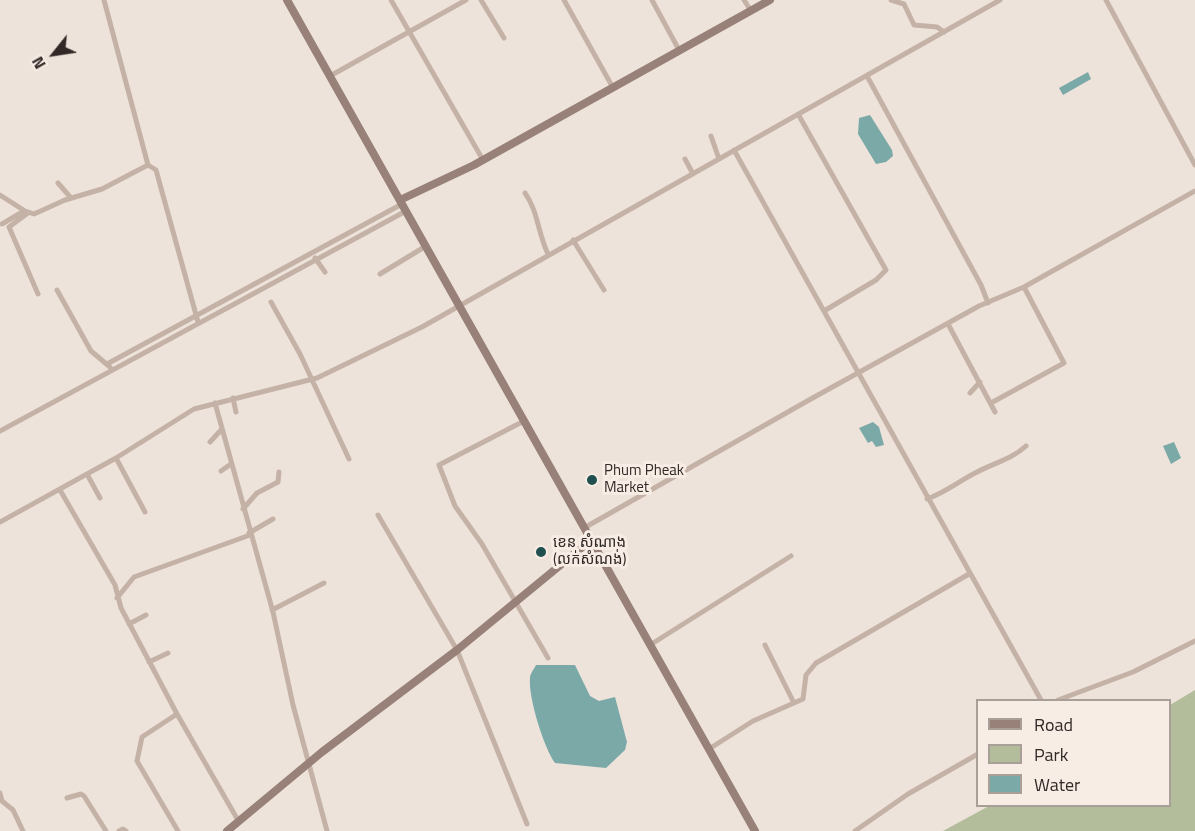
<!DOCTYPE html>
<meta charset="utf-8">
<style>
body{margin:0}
#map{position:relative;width:1195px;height:831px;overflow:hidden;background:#eee3da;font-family:"Titillium Web",sans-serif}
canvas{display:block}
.legend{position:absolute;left:976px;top:699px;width:195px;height:108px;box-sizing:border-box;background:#f7ede5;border:2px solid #a89f99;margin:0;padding:8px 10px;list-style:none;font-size:18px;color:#322927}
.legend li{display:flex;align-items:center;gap:12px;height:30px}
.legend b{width:30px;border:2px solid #a89f99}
.north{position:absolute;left:24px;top:24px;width:60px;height:60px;-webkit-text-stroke:4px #f7ede5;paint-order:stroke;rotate:240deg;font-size:16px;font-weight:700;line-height:24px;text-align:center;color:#322927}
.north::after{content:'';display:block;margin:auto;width:21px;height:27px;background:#322927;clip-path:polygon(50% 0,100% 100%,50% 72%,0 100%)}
</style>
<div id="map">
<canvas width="1195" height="831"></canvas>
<ul class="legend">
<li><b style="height:8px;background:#988179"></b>Road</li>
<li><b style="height:16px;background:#b3bc9b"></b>Park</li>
<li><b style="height:16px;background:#7ba9a7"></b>Water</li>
</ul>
<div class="north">N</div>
</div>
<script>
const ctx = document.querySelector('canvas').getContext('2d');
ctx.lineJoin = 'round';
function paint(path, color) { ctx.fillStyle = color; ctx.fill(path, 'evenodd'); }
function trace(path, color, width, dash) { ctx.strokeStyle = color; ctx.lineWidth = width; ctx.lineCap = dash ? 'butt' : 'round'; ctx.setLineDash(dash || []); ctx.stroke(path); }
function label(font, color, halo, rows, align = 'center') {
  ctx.font = font + ' "Titillium Web","Noto Sans Khmer",sans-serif'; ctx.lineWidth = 6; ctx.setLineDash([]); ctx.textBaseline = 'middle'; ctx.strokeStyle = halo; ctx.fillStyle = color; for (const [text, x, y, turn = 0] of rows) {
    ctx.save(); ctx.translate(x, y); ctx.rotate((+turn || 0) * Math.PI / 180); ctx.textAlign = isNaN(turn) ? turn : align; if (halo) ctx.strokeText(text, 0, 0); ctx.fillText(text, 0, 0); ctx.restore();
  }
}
const green = new Path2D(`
 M 1195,690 L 1195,831 L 943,831 L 989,806 L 1170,806 L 1170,705 Z`);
const water = new Path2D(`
 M 1088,72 L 1091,79 L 1063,95 L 1059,88 Z
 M 870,115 L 892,150 L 893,156 L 886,162 L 876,164 L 858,134 L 859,118 Z
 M 873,422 L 879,427 L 884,445 L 876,447 L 872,441 L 868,443 L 859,428 Z
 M 1174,442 L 1181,458 L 1171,464 L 1163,446 Z
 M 536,665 L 575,665 L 590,696 L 599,701 L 615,697 L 627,742 L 625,750 L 606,768 L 555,763 C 544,748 528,697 530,678 C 530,674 534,669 536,665 Z`);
const street = new Path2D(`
 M 104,0 L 148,165 L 156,170 L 198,322
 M 391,0 L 483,160
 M 481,0 L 504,38
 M 564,0 L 612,86
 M 652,0 L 679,50
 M 744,0 L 751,11
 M 891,0 L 904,4 L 914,25 L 937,27 L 944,32
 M 1106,0 L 1195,165
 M 330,76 L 466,0
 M 867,76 L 981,285 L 988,303
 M 798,114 L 886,270 L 876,280 L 824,311
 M 711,136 L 719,159
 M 734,150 L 1041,700
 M 685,159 L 693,174
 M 58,183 L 71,198
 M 525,193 C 538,211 538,234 548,254
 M 0,195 L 25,211 L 34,214 L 65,200 L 102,189 L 148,165
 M 28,213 L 9,227 L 38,294
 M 2,224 L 24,211
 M 573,240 L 604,290
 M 315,258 L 325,272
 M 380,274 L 426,246
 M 57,290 L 91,351 L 110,367
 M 271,302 L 300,354 L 349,459
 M 948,324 L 995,412
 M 107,364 L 402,204
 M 970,393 L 980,382
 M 233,398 L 236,412
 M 215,403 L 273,612 L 293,705 L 327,831
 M 991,403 L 1064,363 L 1024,287
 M 524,421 L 439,465 L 455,506 L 482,544 L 548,658
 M 0,431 L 406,211
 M 210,442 L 222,429
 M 116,458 L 145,512
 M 221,471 L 231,464
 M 87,474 L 100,498
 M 60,490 L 115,585 L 121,608 L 177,714 L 142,737 L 137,761 L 178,831
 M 927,499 C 946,492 959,481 977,472 C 994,463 1012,459 1026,446
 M 243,509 L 257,493 L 278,482 L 279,472
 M 378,515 L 457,650 L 527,824
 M 0,522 L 116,458 L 194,409 L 317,378 L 422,327 L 1000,0
 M 584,528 L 809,400 L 979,306 L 1024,287 L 1195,191
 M 249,533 L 273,519
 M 117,598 L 134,577 L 250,535
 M 272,610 L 324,583
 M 129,624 L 146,615
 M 650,645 L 791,556
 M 765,645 L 793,701
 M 149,662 L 168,653
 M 1058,700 L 1133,672 L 1195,641
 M 177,714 L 239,822
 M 709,749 L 753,721 L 803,699 L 806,675 L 816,663 L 969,574
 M 0,793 L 2,801 L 13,810 L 23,831
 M 67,798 L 81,794 L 84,796 L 106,831
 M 119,831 L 123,829 L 126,831
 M 855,831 L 908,794 L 978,754`);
const secondary = new Path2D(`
 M 287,0 L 755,831
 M 400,200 L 474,165 L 770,0
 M 227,831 L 322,752 L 457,650 L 591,540`);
const markers = [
 [592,480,6,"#204f4f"],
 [541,552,6,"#204f4f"]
];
const poiNames = [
 ["Phum Pheak",604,471],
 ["Market",604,488],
 ["ខេន សំណាង",553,543],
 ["(លក់សំណង់)",553,560]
];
paint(green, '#b3bc9b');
paint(water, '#7ba9a7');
trace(street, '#c5b2a7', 5);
trace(secondary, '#988179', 8);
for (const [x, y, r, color] of markers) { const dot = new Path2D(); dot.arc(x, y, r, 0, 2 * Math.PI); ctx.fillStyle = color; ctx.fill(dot); trace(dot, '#f7ede5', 2); }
label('15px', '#322927', '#f7ede5', poiNames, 'left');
</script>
